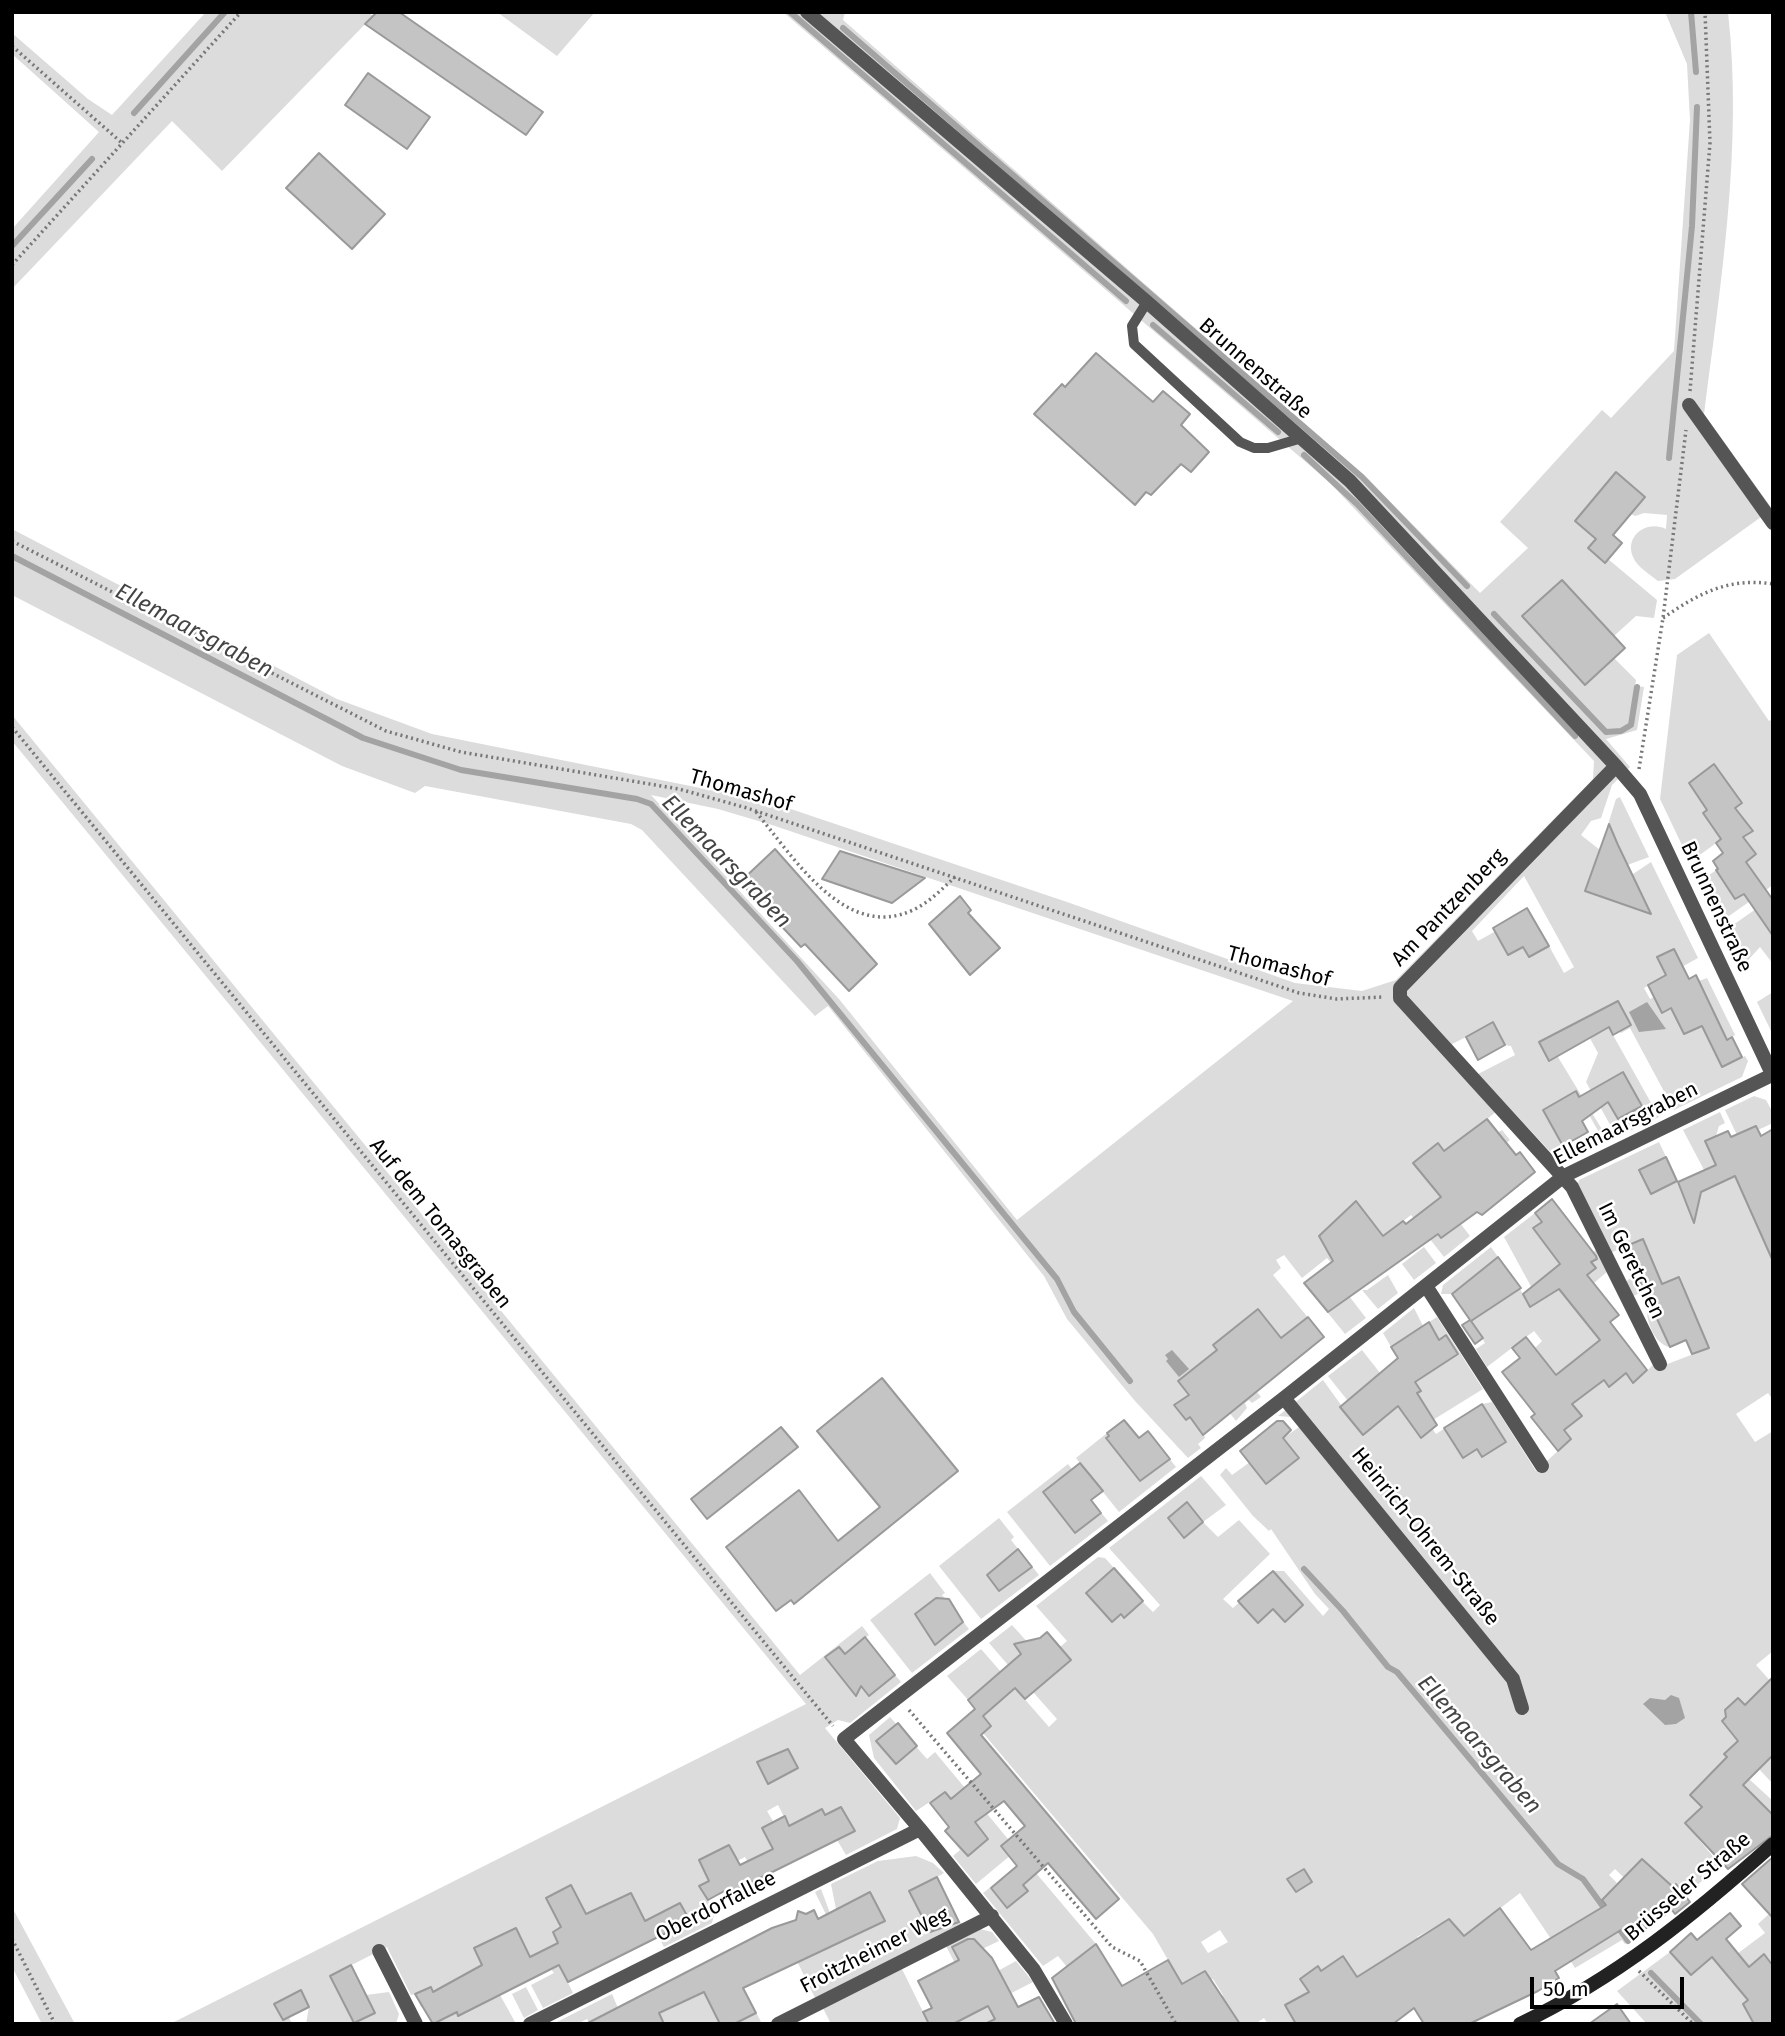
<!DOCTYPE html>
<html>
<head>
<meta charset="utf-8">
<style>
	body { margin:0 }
	#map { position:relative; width:1785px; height:2036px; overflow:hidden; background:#fff; font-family:"Fira Sans",sans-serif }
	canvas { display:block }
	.frame { position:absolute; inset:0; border:14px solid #000; pointer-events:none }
	.scale { position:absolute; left:1530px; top:1977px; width:154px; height:32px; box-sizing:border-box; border:4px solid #000; border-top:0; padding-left:9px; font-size:21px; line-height:24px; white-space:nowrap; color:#000; -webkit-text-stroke:5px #fff; paint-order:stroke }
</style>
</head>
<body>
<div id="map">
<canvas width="1785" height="2036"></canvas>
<div class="frame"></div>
<div class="scale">50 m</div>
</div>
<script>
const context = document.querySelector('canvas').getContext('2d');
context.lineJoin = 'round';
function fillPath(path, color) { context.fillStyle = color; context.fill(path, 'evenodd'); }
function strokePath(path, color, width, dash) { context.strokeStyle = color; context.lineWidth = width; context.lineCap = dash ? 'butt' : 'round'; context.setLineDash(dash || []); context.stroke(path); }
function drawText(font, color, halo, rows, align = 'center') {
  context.font = font + ' "Fira Sans",sans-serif'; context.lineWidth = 5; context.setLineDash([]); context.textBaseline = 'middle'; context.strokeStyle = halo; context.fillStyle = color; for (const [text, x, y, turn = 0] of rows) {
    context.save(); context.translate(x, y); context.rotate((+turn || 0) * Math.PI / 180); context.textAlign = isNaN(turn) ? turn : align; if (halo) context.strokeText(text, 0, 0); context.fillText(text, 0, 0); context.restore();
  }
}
fillPath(new Path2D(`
	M206 12H368L373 16 222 171 172 121 12 289V229L99 132 12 54V33L88 99 112 115Z
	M497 12H595L557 56Z
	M783 12H845L843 20 1370 481 1480 593 1528 548 1500 522 1602 410 1611 418 1674 351 1690 120 1687 64 1665 12H1728C1743 145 1721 281 1704 414L1773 510V533L1761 517 1675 579 1658 581C1651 575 1637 567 1633 557 1624 535 1648 520 1666 529L1667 515 1644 513 1635 516 1631 514 1612 536 1605 562 1608 559 1657 600 1654 618 1636 616 1614 636 1585 684 1614 658 1636 680 1635 686 1644 687 1637 730 1606 739 1630 767 1612 785 1601 818 1591 821 1581 835 1600 850 1616 799 1620 797 1649 857 1622 867 1627 878 1651 862 1698 958 1644 988 1650 999 1696 975 1699 981 1707 978 1735 1035 1713 1048 1722 1067 1745 1056 1748 1061 1742 1077 1674 1110 1630 1028 1621 1033 1604 1019 1659 1117 1617 1137 1586 1082 1598 1053 1581 1022 1547 1039 1609 1141 1605 1143 1576 1092 1568 1096 1588 1132 1563 1146 1570 1160 1559 1161 1478 1074 1515 1055 1511 1046 1504 1045 1478 1060 1466 1037 1452 1044 1497 1111 1481 1124 1491 1137 1502 1130 1510 1140 1490 1156 1421 1172 1470 1236 1444 1257 1411 1215 1384 1236 1362 1209 1354 1292 1327 1258 1302 1278 1284 1255 1276 1260 1281 1268 1273 1275 1324 1337 1242 1373 1261 1397 1252 1403 1249 1400 1245 1403 1247 1408 1236 1421 1195 1369 1198 1387 1223 1420 1204 1435 1205 1438 1198 1444 1201 1448 1188 1458 1135 1401 1067 1319 1044 1276 828 1006 815 1016 642 830 631 824 425 786 415 793 342 766 12 595V529L337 699 432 734 770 802 1067 902 1295 983 1362 991 1396 980 1593 779 1594 761 1329 482ZM651 795 718 809 772 825 1293 1001 1017 1220 839 999ZM1524 876 1574 967 1564 973 1530 912 1478 941 1472 931Z
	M1709 633 1769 721 1773 719V885L1719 923 1702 889 1710 884 1706 877 1718 869 1713 861 1745 839 1737 828 1690 862 1660 799 1677 655Z
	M12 715 800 1675 862 1626 869 1635 832 1664 848 1669 869 1695 895 1675 901 1682 850 1723 838 1720 825 1728 900 1818 897 1829 846 1855 837 1840 824 1847 814 1828 795 1838 778 1805 767 1811 796 1860 757 1880 745 1857 737 1861 749 1884 716 1896 709 1881 699 1886 715 1911 712 1923 664 1947 649 1919 636 1925 622 1897 611 1902 632 1950 600 1966 583 1932 561 1927 553 1931 567 1960 559 1964 573 1993 543 2008 531 1985 554 1973 539 1953 522 1961 486 1942 474 1948 515 2022 511 2024H433L424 2005 421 2007 415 1994 411 1995 387 1947 330 1976 356 1975 366 1995 389 1992 399 2014 396 2024H306L309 2007 301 1990 274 2004 281 2018 288 2015 292 2024H170L806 1704 12 741Z
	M1773 897V964L1760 947 1741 968 1723 932Z
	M1773 992V1035L1757 1002Z
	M1754 1096 1766 1100 1773 1113V1123L1758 1130 1755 1126 1737 1135 1725 1110Z
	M1720 1112 1725 1123 1719 1126 1716 1136 1705 1141 1713 1159 1773 1161V1181L1744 1194 1765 1240 1773 1237V1400L1768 1393 1736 1414 1755 1442 1773 1431V1651L1756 1665 1773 1684 1726 1727 1738 1741 1735 1744 1773 1747V1784L1759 1769 1749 1779 1773 1801V1828L1690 1795 1701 1806 1686 1824 1720 1865 1685 1896 1676 1884 1651 1904 1615 1869 1609 1875 1617 1883 1602 1900 1632 1938 1625 1944 1622 1940 1575 1968 1555 1936 1551 1939 1520 1893 1459 1940 1449 1919 1417 1937 1427 1955 1340 2000 1316 1968 1307 1974 1316 2024H1268L1264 2018 1255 2024H1228L1214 2001 1223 1995 1213 1979 1210 1980 1205 1971 1182 1984 1153 1934 983 1733 991 1726 947 1676 981 1649 1049 1727 1057 1719 1033 1692 1055 1674 1064 1652 1060 1647 1067 1641 1036 1606 1098 1557 1105 1558 1114 1568 1086 1593 1111 1621 1139 1598 1153 1612 1160 1605 1109 1548 1201 1476 1226 1505 1203 1522 1218 1537 1239 1520 1270 1554 1223 1599 1233 1608 1273 1571H1284L1323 1616 1329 1609 1315 1594 1271 1529 1269 1531 1253 1516 1220 1475 1226 1468 1232 1475 1299 1427 1291 1417 1278 1416 1323 1380 1362 1434 1398 1406 1409 1420 1432 1428 1436 1434 1482 1404 1492 1402 1536 1471 1571 1439 1564 1430 1582 1416 1542 1392 1535 1348 1542 1341 1534 1331 1487 1367 1476 1349 1485 1343 1471 1321 1520 1289 1530 1307 1539 1301 1504 1237 1535 1213 1542 1222 1533 1229 1548 1248 1568 1245 1554 1256 1559 1264 1580 1248 1588 1257 1597 1249 1608 1271 1594 1283 1619 1315 1596 1332 1601 1340 1591 1363 1609 1387 1626 1373 1634 1383 1654 1364 1665 1365 1709 1348 1680 1276 1631 1297 1624 1283 1636 1274 1639 1280 1657 1272 1643 1239 1610 1253 1577 1187 1579 1180 1659 1142 1678 1182 1697 1194 1713 1187 1683 1130ZM1220 1930 1228 1942 1208 1953 1201 1942Z
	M1424 1247 1436 1263 1414 1280 1402 1264Z
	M1491 1247 1498 1257 1452 1294H1441L1443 1285Z
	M1388 1275 1398 1293 1378 1309 1362 1290H1367Z
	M1349 1296 1366 1318 1345 1334 1328 1313Z
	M1652 1304 1670 1347C1656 1345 1647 1324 1647 1311Z
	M1414 1308 1423 1326 1391 1347 1383 1333Z
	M1437 1317 1483 1389 1428 1423 1411 1396 1420 1390 1407 1370 1429 1356 1437 1368 1451 1359 1429 1322Z
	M1362 1350 1384 1378 1348 1401 1328 1376Z
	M1148 1431 1176 1467 1119 1512 1076 1458 1107 1433 1122 1451Z
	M1068 1464 1083 1484 1080 1487 1108 1521 1050 1566 1007 1512Z
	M999 1518 1014 1537 1011 1540 1039 1575 981 1619 939 1566Z
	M930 1573 945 1593 942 1595 969 1629 912 1673 870 1620Z
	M1012 1625 1031 1646 1008 1665 989 1643Z
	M890 1717 927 1759 935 1752 965 1788 951 1799 945 1792 916 1811 874 1758 869 1735Z
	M979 1804 1017 1850 976 1884 953 1856 960 1850 945 1831Z
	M916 1856 933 1863 944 1873 937 1877 957 1916 954 1918 963 1924 815 1998 795 1957 838 1939 815 1892 821 1889 830 1913 836 1909 831 1884 878 1861Z
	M1025 1860 1096 1944 1067 1967 1058 1956 1043 1966 983 1893Z
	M12 1907 75 2024H42L12 1967Z
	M1769 1914 1773 1918V1966L1764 1955 1740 1974 1729 1960 1765 1933 1758 1924Z
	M980 1929 992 1932 999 1941 980 1950 985 1978 1016 1961 1033 1982 988 2005 1006 2024H940L979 2010 946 1946Z
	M1670 1952 1691 1975 1711 1956 1758 2012 1750 2016 1754 2024H1647L1617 1991Z
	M718 1958 736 1972 762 2024H643Z
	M902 1969 929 2024H831L823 2008Z
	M526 1987 538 2010 524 2018 512 1994Z
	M612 1994 618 2008 590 2024 587 2019 577 2024H553Z`), '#dcdcdc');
fillPath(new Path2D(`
	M1647 1002 1666 1029 1639 1032 1629 1012Z
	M1172 1350 1189 1369 1179 1377 1166 1361 1168 1359 1165 1355Z
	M1671 1695 1679 1698 1685 1718 1676 1724 1665 1725 1643 1704 1650 1698 1665 1700Z`), '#a3a3a3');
strokePath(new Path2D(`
	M790 12 1126 301
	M1691 12 1696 72
	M843 28 1362 477 1467 586
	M134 113 225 12
	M12 246 92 159
	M1153 325 1278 432
	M1304 455 1357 504 1575 736
	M1669 458 1692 226 1697 107
	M12 556 363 738 461 770 637 799 651 804 797 961 1057 1279 1074 1312 1130 1381
	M1494 614 1606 732 1621 731 1631 725 1637 687
	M1304 1569 1343 1611 1388 1667 1397 1672 1558 1864 1583 1879 1607 1912
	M1615 1923 1628 1941
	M1651 1973 1701 2024`), '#a3a3a3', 6);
const building = new Path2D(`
	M377 12H399L543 112 526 135 365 24Z
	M368 73 430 117 407 149 345 105Z
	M319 153 385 214 352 249 286 188Z
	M1096 353 1153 402 1163 391 1190 414 1181 425 1209 452 1191 472 1181 464 1151 495 1146 492 1135 505 1034 414 1062 384 1065 387Z
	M1616 472 1645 497 1613 535 1622 543 1605 563 1588 548 1596 539 1575 521Z
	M1562 580 1625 648 1585 685 1522 616Z
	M1714 764 1742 803 1735 808 1753 831 1743 837 1756 854 1746 862 1773 900V936L1744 894 1735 899 1716 870 1718 869 1713 861 1723 853 1716 843 1721 839 1703 813 1707 810 1689 783Z
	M1609 824 1618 845 1651 914 1585 891Z
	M775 849 877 964 849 991 805 944 801 947 740 882Z
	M840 851 925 878 892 903 822 879Z
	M960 896 971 910 968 913 1000 948 970 975 929 924Z
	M1527 908 1549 946 1529 957 1523 947 1508 955 1493 928Z
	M1674 949 1689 979 1696 975 1727 1040 1732 1037 1742 1057 1722 1067 1702 1026 1684 1034 1671 1008 1662 1013 1648 985 1666 975 1657 957Z
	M1618 1001 1631 1025 1613 1035 1609 1027 1549 1061 1539 1042Z
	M1493 1022 1505 1045 1478 1060 1466 1037Z
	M1623 1072 1642 1106 1618 1119 1608 1102 1582 1121 1588 1132 1563 1146 1543 1110 1576 1091 1579 1097Z
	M1487 1119 1516 1155 1520 1152 1535 1172 1482 1215 1477 1212 1441 1238 1438 1234 1328 1312 1304 1283 1333 1261 1319 1236 1356 1201 1383 1236 1403 1221 1406 1224 1441 1197 1413 1163 1438 1143 1444 1151Z
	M1756 1126 1761 1136 1773 1129 1772 1259 1735 1176 1701 1192 1694 1223 1678 1182 1716 1165 1705 1141 1728 1131 1731 1137Z
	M1666 1157 1677 1181 1651 1194 1639 1170Z
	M1552 1199 1596 1256 1597 1259 1591 1262 1596 1268 1587 1275 1619 1315 1610 1322 1647 1370 1633 1383 1626 1373 1609 1387 1604 1380 1572 1404 1582 1416 1564 1430 1571 1439 1558 1451 1531 1417 1535 1414 1502 1372 1520 1358 1512 1348 1526 1337 1556 1375 1600 1340 1559 1289 1530 1307 1523 1294 1560 1264 1533 1228 1542 1222 1535 1213Z
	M1643 1239 1662 1284 1679 1277 1709 1348 1692 1354 1686 1340 1670 1347 1624 1247Z
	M1498 1257 1521 1288 1471 1321 1483 1338 1475 1344 1462 1325 1470 1320 1452 1294Z
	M1258 1309 1281 1338 1308 1317 1324 1337 1203 1435 1190 1417 1186 1420 1174 1405 1189 1395 1178 1381 1217 1350 1213 1345Z
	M1429 1322 1439 1340 1446 1335 1458 1354 1415 1382 1421 1391 1417 1393 1437 1425 1421 1438 1398 1406 1363 1435 1340 1407 1398 1358 1391 1347Z
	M882 1378 958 1471 794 1604 791 1600 776 1611 726 1547 799 1490 838 1541 880 1507 817 1431Z
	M1482 1404 1506 1442 1482 1457 1477 1449 1463 1458 1444 1428Z
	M1124 1420 1139 1438 1148 1431 1170 1459 1140 1481 1106 1438 1109 1436 1107 1433Z
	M1277 1421H1283L1291 1430 1283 1438 1299 1458 1266 1484 1240 1451Z
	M781 1427 798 1447 707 1519 691 1499Z
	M1080 1463 1103 1491 1091 1500 1101 1513 1075 1533 1043 1492Z
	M1187 1502 1203 1522 1184 1538 1168 1518Z
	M1018 1549 1032 1567 999 1591 987 1575Z
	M1114 1568 1143 1601 1124 1618 1121 1614 1112 1622 1086 1593Z
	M1273 1571 1303 1605 1285 1622 1273 1609 1258 1623 1238 1601Z
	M936 1598 949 1599 963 1622 935 1645 915 1614Z
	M1047 1632 1071 1660 1025 1699 1015 1688 983 1716 991 1726 981 1735 1119 1899 1096 1919 1048 1863 1023 1885 1028 1891 1007 1908 991 1888 1017 1866 1001 1846 1025 1826 1004 1801 975 1822 988 1839 968 1856 945 1831 949 1827 930 1803 945 1792 951 1799 981 1774 947 1733 975 1709 968 1700 1021 1654 1014 1644 1040 1638Z
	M865 1637 895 1675 869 1696 861 1686 856 1696 825 1657 839 1647 845 1654Z
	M1773 1677V1755L1743 1785 1773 1815V1835L1728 1869 1685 1823 1702 1807 1690 1795 1727 1757 1724 1754 1738 1741 1722 1721 1726 1717 1725 1710 1738 1698 1745 1705Z
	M898 1723 917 1746 896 1764 876 1741Z
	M788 1749 798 1768 768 1784 757 1762Z
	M841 1807 855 1831 728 1894 726 1890 708 1900 699 1886 709 1881 699 1860 729 1845 740 1865 773 1849 762 1828 785 1816 789 1826 822 1809 825 1815Z
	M1773 1857V1918L1742 1884Z
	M1642 1859 1673 1887 1676 1884 1690 1902 1675 1914 1672 1910 1632 1938 1624 1928 1555 1971 1559 1978 1538 1991 1469 2024H1424L1414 2008 1393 2024H1296L1285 2005 1309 1992 1300 1979 1318 1966 1321 1971 1343 1956 1357 1977 1449 1919 1464 1936 1500 1908 1531 1950 1606 1905 1602 1900Z
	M1304 1869 1312 1882 1296 1892 1287 1879Z
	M937 1877 959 1922 930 1932 909 1891Z
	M571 1885 586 1914 631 1893 645 1921 680 1903 690 1921 568 1982 559 1965 458 2016 457 2012 433 2024 415 1994 431 1987 433 1992 482 1965 474 1948 516 1928 530 1957 558 1943 553 1932 561 1927 546 1898Z
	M870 1892 885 1921 743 1988 756 2013 734 2024H720L704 1992 659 2013 664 2024H586L772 1928 796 1920 798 1911 806 1914 814 1910 818 1919Z
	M1730 1913 1741 1926 1726 1939 1749 1967 1764 1954 1773 1966V2024H1754L1743 2004 1748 2000 1712 1957 1691 1975 1670 1952 1691 1933 1697 1940Z
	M968 1939H974L992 1958 1018 2007 1039 1997 1055 2024H985L995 2019 988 2006 953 2024H929L923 2012 932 2008 918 1981 959 1960 952 1947Z
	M1096 1944 1122 1986 1168 1960 1182 1984 1205 1971 1240 2024H1076L1052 1978Z
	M351 1965 375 2013 354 2023 330 1976Z
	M301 1990 309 2007 283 2020 274 2004Z
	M1617 2004 1631 2024H1589Z`);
fillPath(building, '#c4c4c4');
strokePath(building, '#999', 2);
strokePath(new Path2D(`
	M12 46 122 143
	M12 265 241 12
	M1690 391 1710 143 1705 12
	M12 541 386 731 461 752 679 789 747 808 1299 993 1337 999 1384 997
	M1663 618C1698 594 1728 577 1773 584
	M12 727 833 1726
	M1639 769 1663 618 1686 430
	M756 812C793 856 845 942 913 910 930 902 943 888 956 876
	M909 1710 1112 1947 1140 1961 1176 2024
	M12 1939 55 2024
	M1639 1971 1693 2024`), '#777', 3.5, [2, 3.5]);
strokePath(new Path2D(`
	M1147 302 1132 326 1134 344 1240 442 1254 448H1268L1302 438`), '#555', 10);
strokePath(new Path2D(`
	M807 12 1147 302 1350 481 1616 766 1640 794 1773 1076
	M1689 405 1773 523
	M1616 766 1400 988V998L1572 1187 1660 1364
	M1426 1286 1542 1466
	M1284 1398 1513 1679 1522 1708
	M920 1829 844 1739 1284 1398 1564 1176 1772 1075
	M379 1951 416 2024
	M530 2024 920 1829 1034 1970 1066 2024
	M778 2024 992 1916`), '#555', 14);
strokePath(new Path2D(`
	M1520 2024C1616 1978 1694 1915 1773 1844`), '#222', 14);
drawText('21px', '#000', '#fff', [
	["Brunnenstraße",1255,369,41],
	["Thomashof",741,791,16],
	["Brunnenstraße",1716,907,65],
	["Am Pantzenberg",1449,908,-46],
	["Thomashof",1279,967,15],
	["Ellemaarsgraben",1626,1124,-27],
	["Auf dem Tomasgraben",440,1224,51],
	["Im Geretchen",1631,1261,64],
	["Heinrich-Ohrem-Straße",1425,1537,51],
	["Brüsseler Straße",1688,1887,-40],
	["Oberdorfallee",716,1907,-27],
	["Froitzheimer Weg",875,1951,-27]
]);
drawText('italic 23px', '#444', '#fff', [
	["Ellemaarsgraben",194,631,28],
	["Ellemaarsgraben",726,862,46],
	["Ellemaarsgraben",1479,1745,49]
]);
</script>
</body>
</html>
